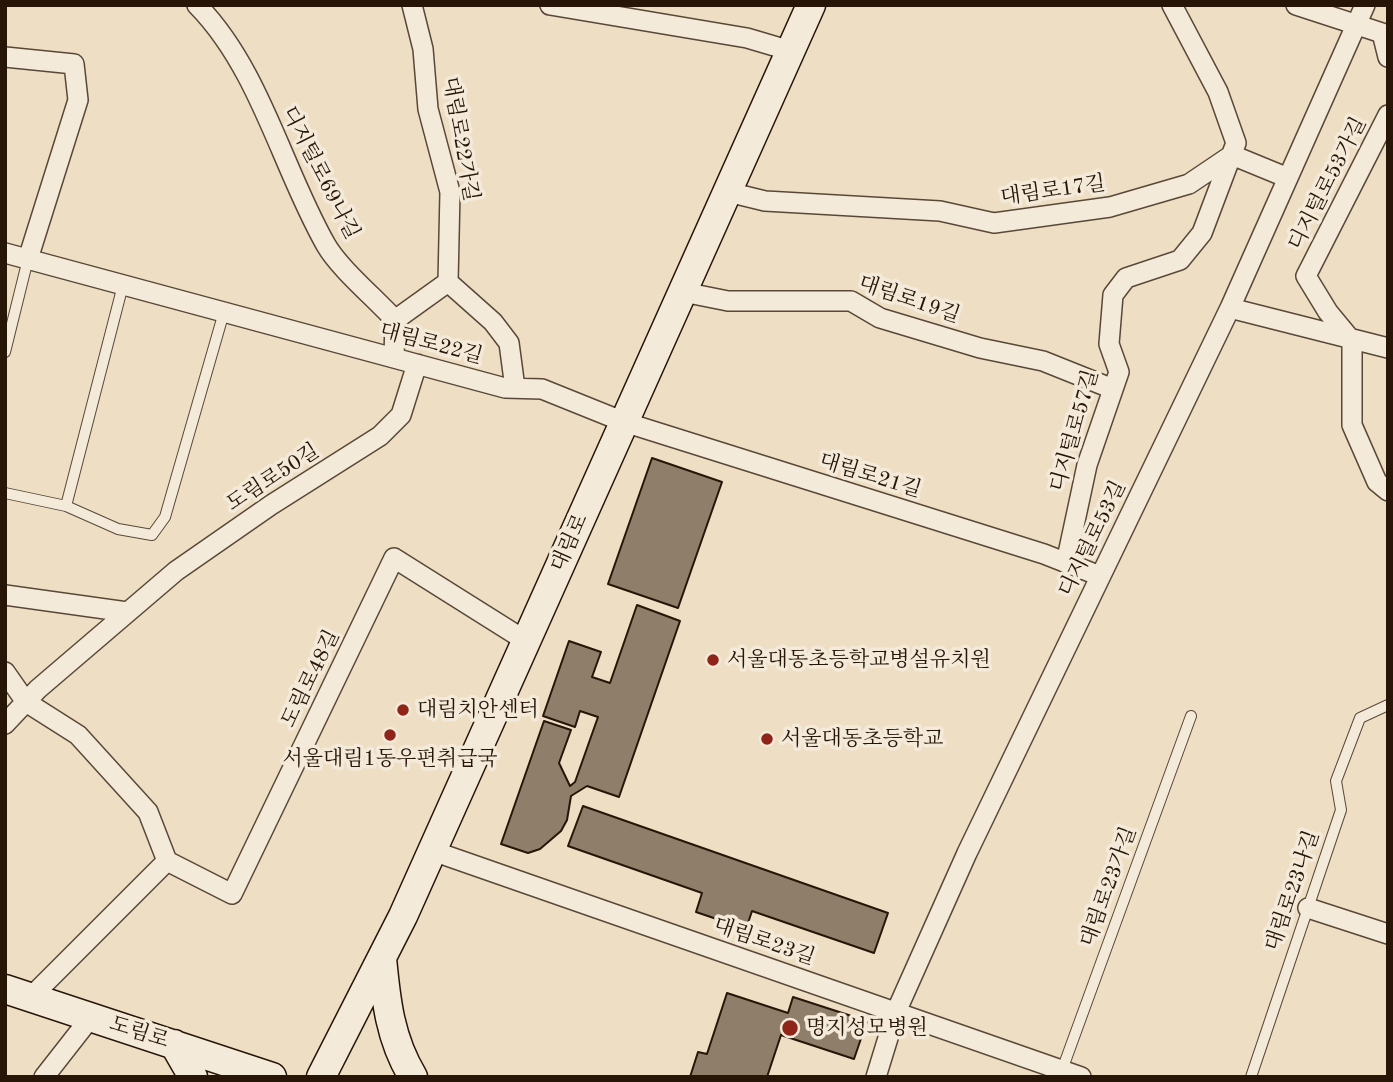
<!DOCTYPE html>
<html>
<head>
<meta charset="utf-8">
<style>
	body { margin:0 }
	#map { position:relative; width:1393px; height:1082px; overflow:hidden; background:#eedec4; font-family:"Old Standard TT",serif }
	canvas { display:block }
	.frame { position:absolute; inset:0; border:7px solid #271608; pointer-events:none }
</style>
</head>
<body>
<div id="map">
<canvas width="1393" height="1082"></canvas>
<div class="frame"></div>
</div>
<script>
const context = document.querySelector('canvas').getContext('2d');
context.lineJoin = 'round';
function fillPath(path, color) { context.fillStyle = color; context.fill(path, 'evenodd'); }
function strokePath(path, color, width, dash) { context.strokeStyle = color; context.lineWidth = width; context.lineCap = dash ? 'butt' : 'round'; context.setLineDash(dash || []); context.stroke(path); }
function drawText(font, color, halo, rows, align = 'center') {
  context.font = font + ' "Old Standard TT","Noto Serif KR",serif'; context.lineWidth = 7; context.setLineDash([]); context.textBaseline = 'middle'; context.strokeStyle = halo; context.fillStyle = color; for (const [text, x, y, turn = 0] of rows) {
    context.save(); context.translate(x, y); context.rotate((+turn || 0) * Math.PI / 180); context.textAlign = isNaN(turn) ? turn : align; if (halo) context.strokeText(text, 0, 0); context.fillText(text, 0, 0); context.restore();
  }
}
const building = new Path2D(`
	M652 458 722 482 678 608 608 584Z
	M637 605 680 621 619 797 587 786 571 796 567 820 561 831 540 849 528 853 501 844 544 721 571 730 559 763 570 786 575 782 598 717 580 711 575 727 543 716 569 641 601 652 592 677 610 683Z
	M583 806 888 913 874 953 752 911 746 929 696 912 702 893 568 846Z
	M727 993 788 1013 793 997 867 1021 854 1059 781 1035 767 1077H690L698 1052 707 1054Z`);
fillPath(building, '#8e7e6a');
strokePath(building, '#271608', 2);
const lane = new Path2D(`
	M5 352 28 259
	M5 493 66 506 118 529 152 535 165 517 224 312
	M66 506 123 285
	M1062 1070 1191 716
	M1251 1077 1341 810 1336 781 1360 718 1388 705`);
const street = new Path2D(`
	M197 5C260 69 282 168 326 245 339 268 376 299 395 320L394 358
	M412 5 423 49 428 109 450 192 448 282 493 322 509 343 515 388
	M550 5 747 38 791 51
	M1296 5 1382 33 1388 57
	M5 57 74 64 78 100 28 259
	M1388 115 1306 276 1328 312 1352 341V425L1377 482 1388 491
	M728 192 765 201 940 211 994 223 1110 207 1189 184 1232 155 1288 178
	M5 253 505 388 542 389 624 422 1044 554 1100 576
	M683 292 728 301H851L880 318 980 348 1043 361 1113 389
	M1230 308 1388 348
	M395 320 448 282
	M1066 563 1087 465 1119 372 1109 344 1113 295 1126 278 1180 260 1202 233 1236 143 1218 92 1172 5
	M5 595 127 612
	M5 672 26 702 78 735 148 812 167 861
	M5 724 38 689 176 571 271 505 380 436 401 415 417 364
	M433 851 1081 1077
	M1308 908 1388 934
	M30 998 167 861 232 894 394 558 526 641
	M44 1077 91 1017
	M876 1077 896 1012 967 853 1230 308 1365 5`);
const secondary = new Path2D(`
	M382 958C386 1001 390 1039 413 1077
	M5 989 272 1077
	M174 1044 193 1077
	M321 1077 403 916 811 5`);
strokePath(lane, '#594837', 12);
strokePath(street, '#594837', 22);
strokePath(secondary, '#271608', 31);
strokePath(lane, '#f4ead9', 10);
strokePath(street, '#f4ead9', 19);
strokePath(secondary, '#f4ead9', 28);
for (const [x, y, r, color] of [
	[713,660,7,"#8f2418"],
	[403,710,7,"#8f2418"],
	[390,735,7,"#8f2418"],
	[767,739,7,"#8f2418"],
	[790,1028,9,"#8f2418"]
]) { const dot = new Path2D(); dot.arc(x, y, r, 0, 2 * Math.PI); context.fillStyle = color; context.fill(dot); strokePath(dot, '#f4ead9', 2.5); }
drawText('21px', '#271608', '#f4ead9', [
	["대림로22가길",460,139,80],
	["디지털로69나길",320,173,63],
	["디지털로53가길",1328,184,-63],
	["대림로17길",1053,191,-8],
	["대림로19길",909,300,19],
	["대림로22길",431,344,15],
	["디지털로57길",1075,431,-74],
	["대림로21길",870,476,17],
	["도림로50길",273,478,-33],
	["디지털로53길",1093,539,-64],
	["대림로",570,543,-66],
	["도림로48길",311,679,-64],
	["대림로23가길",1109,887,-70],
	["대림로23나길",1293,891,-71],
	["대림로23길",764,942,19],
	["도림로",139,1033,18]
]);
drawText('21px', '#271608', '#f4ead9', [
	["서울대동초등학교병설유치원",727,660],
	["대림치안센터",417,710],
	["서울대동초등학교",781,739],
	["서울대림1동우편취급국",390,759,"center"],
	["명지성모병원",806,1028]
], 'left');
</script>
</body>
</html>
